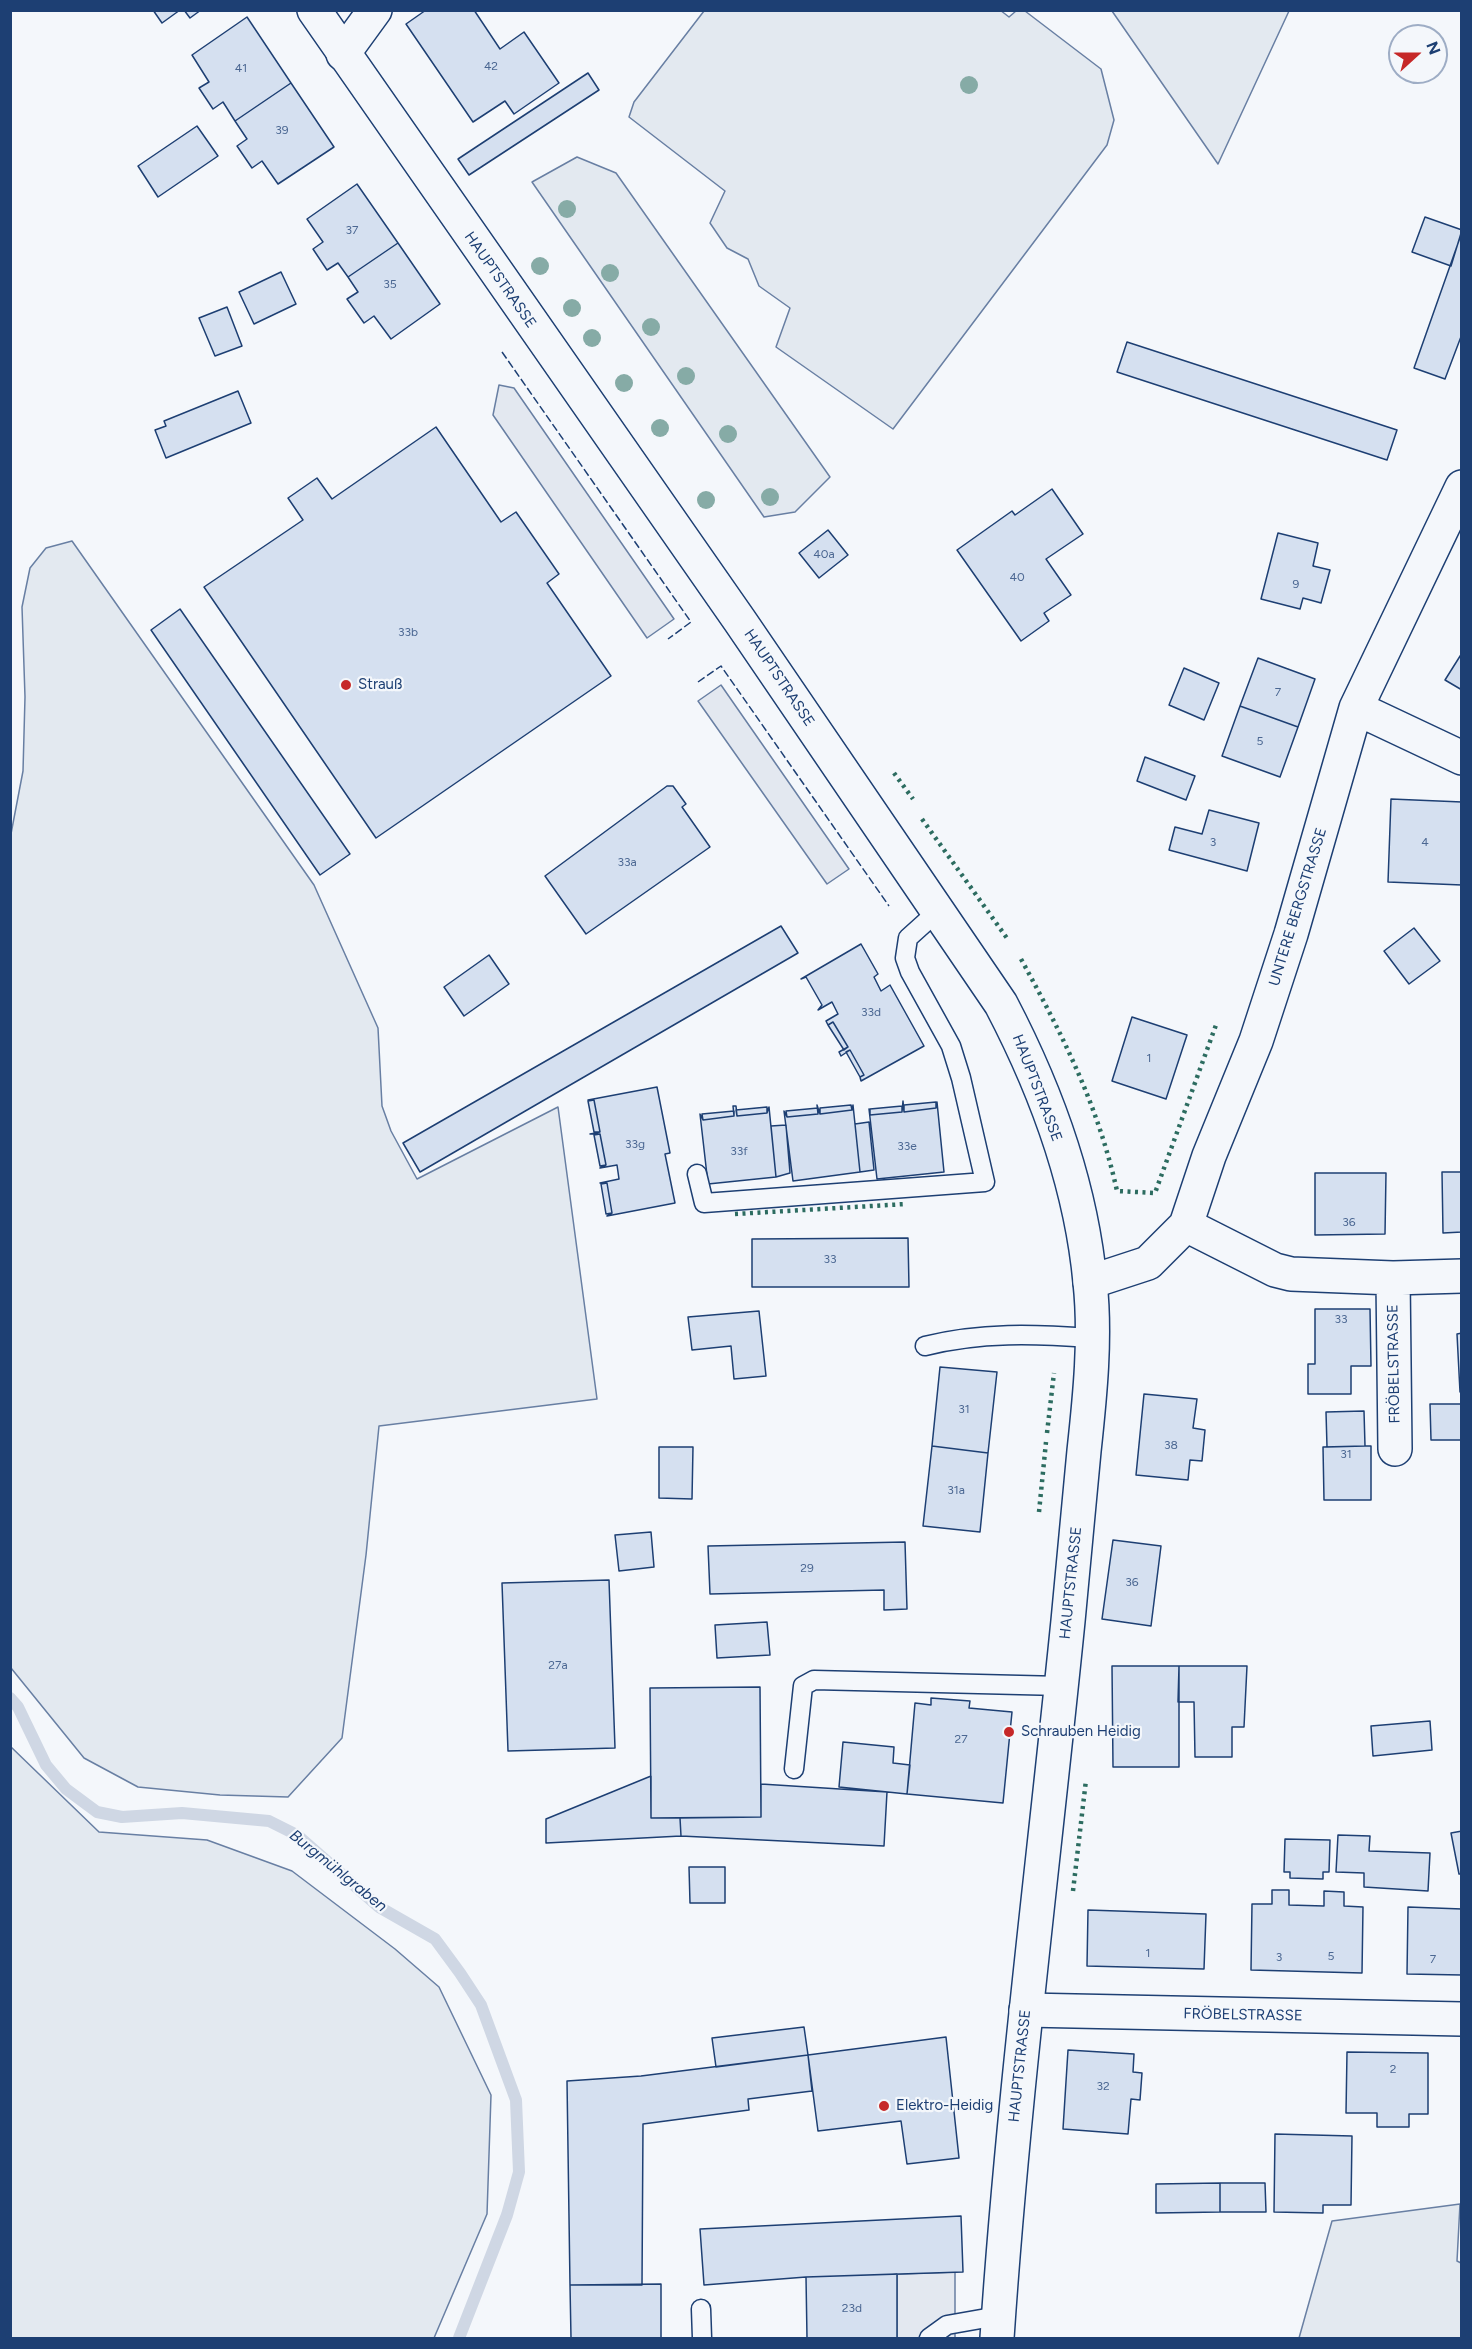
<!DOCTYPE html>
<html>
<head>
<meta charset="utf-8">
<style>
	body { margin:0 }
	#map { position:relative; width:1472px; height:2349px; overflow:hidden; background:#f4f7fb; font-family:Figtree,sans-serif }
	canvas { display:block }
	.frame { position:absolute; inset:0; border:12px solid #1d3f73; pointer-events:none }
	.north { position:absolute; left:1388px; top:24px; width:60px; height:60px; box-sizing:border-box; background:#f4f7fb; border:2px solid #9eadc5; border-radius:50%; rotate:69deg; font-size:16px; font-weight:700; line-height:24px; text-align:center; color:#1d3f73 }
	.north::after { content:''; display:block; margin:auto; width:21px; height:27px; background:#c62828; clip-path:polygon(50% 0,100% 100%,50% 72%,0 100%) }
</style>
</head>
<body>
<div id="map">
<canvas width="1472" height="2349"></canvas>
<div class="frame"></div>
<div class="north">N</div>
</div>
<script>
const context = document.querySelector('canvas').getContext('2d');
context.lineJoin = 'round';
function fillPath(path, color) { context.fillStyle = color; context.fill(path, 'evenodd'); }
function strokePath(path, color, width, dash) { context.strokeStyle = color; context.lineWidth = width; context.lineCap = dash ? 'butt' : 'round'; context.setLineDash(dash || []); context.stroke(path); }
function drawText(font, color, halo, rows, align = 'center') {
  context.font = font + ' Figtree,sans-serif'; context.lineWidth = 4.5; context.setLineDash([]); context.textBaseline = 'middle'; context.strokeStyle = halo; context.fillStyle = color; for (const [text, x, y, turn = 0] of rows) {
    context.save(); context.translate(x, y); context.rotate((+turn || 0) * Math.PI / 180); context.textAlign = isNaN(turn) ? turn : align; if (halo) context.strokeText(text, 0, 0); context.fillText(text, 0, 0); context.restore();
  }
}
const green = new Path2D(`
	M1000 10 1009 17 1016 11H1025L1101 69 1114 120 1107 145 893 429 776 347 790 308 759 286 748 259 727 248 710 223 725 191 629 117 634 102 704 11Z
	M1112 11H1289L1218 164Z
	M577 157 616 173 830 477 795 512 764 517 532 182Z
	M72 541 314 885 378 1028 382 1106 391 1131 417 1179 558 1107 597 1399 379 1426 366 1555 342 1738 288 1797 220 1795 138 1787 84 1758 11 1668 10 839 23 771 25 697 22 607 30 568 46 548Z
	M10 1746 99 1832 207 1840 292 1871 395 1949 439 1987 491 2095 487 2214 434 2338H11Z
	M1460 2204 1457 2261 1461 2263V2338H1299L1332 2221Z`);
fillPath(green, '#e3e9f0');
strokePath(green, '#687fa3', 1.5);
const parking = new Path2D(`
	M499 385 514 388 674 619 647 638 493 415Z
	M721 685 849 869 827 884 698 701Z
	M955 2272V2338H897V2274Z`);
fillPath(parking, '#e3e8f0');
strokePath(parking, '#687fa3', 1.5);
strokePath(new Path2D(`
	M10 1698 18 1707 46 1765 66 1789 97 1812 122 1817 182 1813 269 1821 297 1835 379 1907 435 1939 460 1973 481 2005 516 2100 519 2172 507 2215 459 2338`), '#cfd7e4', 12);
const building = new Path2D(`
	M153 10H180L162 23Z
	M184 10H201L190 18Z
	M426 10H474L500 49 524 32 559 83 514 114 505 101 473 122 406 24Z
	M247 17 291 83 235 121 223 102 213 109 199 88 209 82 192 55Z
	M588 73 599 90 469 175 458 159Z
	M291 83 334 147 278 184 262 161 252 168 237 146 247 139 235 121Z
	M197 126 218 156 158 197 138 166Z
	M357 184 398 243 348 277 338 263 327 270 313 249 323 242 307 219Z
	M1425 217 1462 230 1451 266 1412 252Z
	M1462 232V334L1445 379 1414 368Z
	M398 243 440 304 391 339 374 316 364 323 347 299 358 292 348 277Z
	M281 272 296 304 254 324 239 292Z
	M227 307 242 346 215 356 199 318Z
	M1127 342 1397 430 1387 460 1117 372Z
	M238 391 251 423 166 458 155 430 166 426 164 421Z
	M436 427 501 522 516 512 559 574 547 583 611 676 376 838 204 587 303 520 288 498 317 478 332 499Z
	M1052 489 1083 534 1046 559 1071 595 1044 613 1049 621 1021 641 957 550 1012 511 1015 515Z
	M828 530 848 555 819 578 799 553Z
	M1278 533 1318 543 1313 566 1330 570 1321 603 1303 598 1300 609 1261 599Z
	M180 609 350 854 320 875 151 630Z
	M1462 653V690L1445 680Z
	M1258 658 1315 679 1298 727 1240 706Z
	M1184 668 1219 683 1204 720 1169 705Z
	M1240 706 1298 727 1280 777 1222 756Z
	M1145 757 1195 776 1186 800 1137 781Z
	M667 786H673L686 804 682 807 710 847 586 934 545 876Z
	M1391 799 1462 802V885L1388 882Z
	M1209 810 1259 823 1247 871 1169 850 1175 827 1202 834Z
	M781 926 798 953 420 1172 403 1143Z
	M1414 928 1440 961 1409 984 1384 951Z
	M861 944 878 974 874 977 881 991 890 985 924 1046 861 1081 860 1077 864 1075 850 1050 841 1056 839 1052 848 1047 833 1022 828 1025 826 1021 838 1014 832 1002 818 1010 822 1005 806 977 801 979Z
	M489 955 509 984 464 1016 444 987Z
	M1132 1017 1187 1035 1166 1099 1112 1081Z
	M833 1022 848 1047 844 1050 828 1025Z
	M850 1050 864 1075 860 1077 846 1052Z
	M657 1087 670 1153 665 1154 675 1203 607 1216 612 1213 607 1183H600L619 1179 617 1165 600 1168 606 1165 600 1134H590L600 1132 594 1100H588Z
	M594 1100 600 1132H594L588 1101Z
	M903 1101 904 1112 936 1108 937 1102 944 1172 877 1179 869 1109 870 1115 902 1112Z
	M936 1102V1108L904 1112V1105Z
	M817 1105 820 1114 852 1110 853 1105 860 1172 793 1181 784 1111 787 1117 818 1114Z
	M851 1105 852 1110 820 1114V1108Z
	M733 1106H736L737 1116 767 1113 769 1107 776 1177 708 1184 700 1114 703 1120 734 1116Z
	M902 1106V1112L870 1115V1109Z
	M767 1107V1113L737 1116 736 1110Z
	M818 1108V1114L787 1117 786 1111Z
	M734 1111V1116L703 1120 702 1114Z
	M869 1122 874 1170 860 1172 855 1124Z
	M786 1125 790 1173 776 1177 771 1126Z
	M600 1134 606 1165 600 1166 594 1135Z
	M1442 1172H1462V1232L1443 1233Z
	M1315 1173H1386L1385 1234 1315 1235Z
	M607 1183 612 1213 606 1214 601 1184Z
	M908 1238 909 1287H752V1239Z
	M1315 1309H1370L1371 1366H1351V1394H1308V1364H1315Z
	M759 1311 766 1376 734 1379 731 1346 692 1350 688 1317Z
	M1462 1333V1392H1460L1457 1334Z
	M940 1367 997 1372 988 1453 932 1446Z
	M1144 1394 1197 1399 1193 1428 1205 1430 1202 1461 1190 1460 1188 1480 1136 1475Z
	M1430 1404H1462V1440H1431Z
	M1364 1411 1365 1446 1327 1447 1326 1412Z
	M932 1446 988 1453 980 1532 923 1526Z
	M1365 1446H1371V1500H1324L1323 1447Z
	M659 1447H693L692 1499 659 1498Z
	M651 1532 654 1567 619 1571 615 1535Z
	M1113 1540 1161 1546 1151 1626 1102 1619Z
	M905 1542 907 1609 884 1610V1590L710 1594 708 1546Z
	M609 1580 615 1748 508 1751 502 1583Z
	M767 1622 770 1655 717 1658 715 1625Z
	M1112 1666H1179V1767H1113Z
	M1179 1666H1247L1244 1727H1232V1757H1195L1194 1702H1178Z
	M760 1687 761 1817 651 1818 650 1688Z
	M931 1698 970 1701 969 1708 1012 1712 1003 1803 907 1794 915 1703 931 1705Z
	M1430 1721 1432 1750 1373 1756 1371 1726Z
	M843 1742 894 1747 893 1763 910 1765 907 1794 839 1787Z
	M651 1776V1818H680L681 1836 546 1843V1819Z
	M761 1784 887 1792 884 1846 681 1836 680 1818 761 1817Z
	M1462 1831V1874H1459L1451 1833Z
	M1338 1835 1370 1836 1369 1851 1430 1853 1428 1891 1364 1887V1873L1336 1872Z
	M1285 1839 1330 1840 1329 1872H1323V1879L1290 1878V1872H1284Z
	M689 1867H725V1903H690Z
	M1272 1890H1289V1905L1324 1906V1891L1344 1892V1906L1363 1907 1362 1973 1251 1970 1252 1904H1272Z
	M1408 1907 1462 1909V1975L1407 1974Z
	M1088 1910 1206 1914 1204 1969 1087 1966Z
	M804 2027 808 2055 716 2067 712 2038Z
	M946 2037 959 2158 907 2164 901 2121 818 2131 808 2055Z
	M1068 2050 1134 2054 1133 2072 1142 2073 1140 2100 1131 2099 1128 2134 1063 2129Z
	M1347 2052 1428 2053V2114H1409V2127H1377V2113H1346Z
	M808 2055 812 2091 748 2099 749 2110 643 2124 642 2285H570L567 2081 641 2076Z
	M1275 2134 1352 2136 1351 2205H1323V2213L1274 2212Z
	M1220 2183H1265L1266 2212H1220Z
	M1220 2183V2212L1156 2213V2184Z
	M961 2216 963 2272 806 2277 704 2285 700 2229Z
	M897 2274V2338H807L806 2277Z
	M661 2284V2338H571L570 2285Z`);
fillPath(building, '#d5e0f0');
strokePath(building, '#1d3f73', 1.5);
const lane = new Path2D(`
	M697 1174 704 1203 985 1182 961 1078 951 1046 910 972 905 958 908 938 938 911
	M925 1346C981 1332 1035 1334 1091 1338
	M794 1769 803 1686 814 1680 1061 1686
	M701 2309 702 2338
	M929 2338 947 2325 998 2316`);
const street = new Path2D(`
	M343 54 375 10
	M1356 708 1462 758
	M1186 1225 1275 1270 1291 1274 1393 1278 1462 1276
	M1393 1278 1395 1449
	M1090 1282 1148 1263 1186 1225 1209 1156 1256 1041 1291 934 1356 708 1462 487
	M1026 2010 1462 2019`);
const secondary = new Path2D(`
	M314 10 740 621 1001 1004C1046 1090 1081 1185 1090 1282 1096 1337 1090 1396 1084 1451 1079 1508 1073 1564 1068 1621 1044 1860 1013 2099 997 2338`);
strokePath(lane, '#1d3f73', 21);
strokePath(street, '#1d3f73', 36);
strokePath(secondary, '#1d3f73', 36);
strokePath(lane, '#f4f7fb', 18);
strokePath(street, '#f4f7fb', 33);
strokePath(secondary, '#f4f7fb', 33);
strokePath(new Path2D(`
	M894 773 913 799
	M922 819 1009 941
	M1021 959C1063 1036 1098 1105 1117 1191L1155 1193 1216 1025
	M735 1214 906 1204
	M1047 1433 1054 1373
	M1039 1512 1046 1442
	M1073 1891 1086 1780`), '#2c6c60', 4.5, [3, 4.5]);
strokePath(new Path2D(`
	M502 352 691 622 668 639
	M698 682 721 666 889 906`), '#1d3f73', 1.5, [8, 3]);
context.fillStyle = '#86aba6';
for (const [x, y] of [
	[969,85],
	[567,209],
	[540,266],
	[610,273],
	[572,308],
	[651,327],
	[592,338],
	[686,376],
	[624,383],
	[660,428],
	[728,434],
	[770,497],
	[706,500]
]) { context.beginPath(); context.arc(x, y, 9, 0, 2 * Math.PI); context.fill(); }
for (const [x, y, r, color] of [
	[346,685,6,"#c62828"],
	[1009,1732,6,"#c62828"],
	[884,2106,6,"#c62828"]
]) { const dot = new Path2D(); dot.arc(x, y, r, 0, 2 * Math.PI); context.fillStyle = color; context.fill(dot); strokePath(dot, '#f4f7fb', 2); }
drawText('12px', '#4b6792', null, [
	["42",491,66],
	["41",241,68],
	["39",282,130],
	["37",352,230],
	["35",390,284],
	["40a",824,554],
	["40",1017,577],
	["9",1296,584],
	["33b",408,632],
	["7",1278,692],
	["5",1260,741],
	["3",1213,842],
	["4",1425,842],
	["33a",627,862],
	["33d",871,1012],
	["1",1149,1058],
	["33g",635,1144],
	["33e",907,1146],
	["33f",739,1151],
	["36",1349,1222],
	["33",830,1259],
	["33",1341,1319],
	["31",964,1409],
	["38",1171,1445],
	["31",1346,1454],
	["31a",956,1490],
	["29",807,1568],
	["36",1132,1582],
	["27a",558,1665],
	["27",961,1739],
	["1",1148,1953],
	["5",1331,1956],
	["3",1279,1957],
	["7",1433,1959],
	["2",1393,2069],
	["32",1103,2086],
	["23d",852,2308]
]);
drawText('15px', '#1d3f73', '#f4f7fb', [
	["HAUPTSTRASSE",500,280,55],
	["HAUPTSTRASSE",779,678,56],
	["UNTERE BERGSTRASSE",1298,907,-73],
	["HAUPTSTRASSE",1037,1088,69],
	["FRÖBELSTRASSE",1394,1364,-91],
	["HAUPTSTRASSE",1071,1583,-84],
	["FRÖBELSTRASSE",1243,2015,1],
	["HAUPTSTRASSE",1020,2066,-84]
]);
drawText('15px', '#1d3f73', '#f4f7fb', [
	["Strauß",358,685],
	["Schrauben Heidig",1021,1732],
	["Elektro-Heidig",896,2106]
], 'left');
drawText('italic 16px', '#1d3f73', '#f4f7fb', [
	["Burgmühlgraben",338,1871,39]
]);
</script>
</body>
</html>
